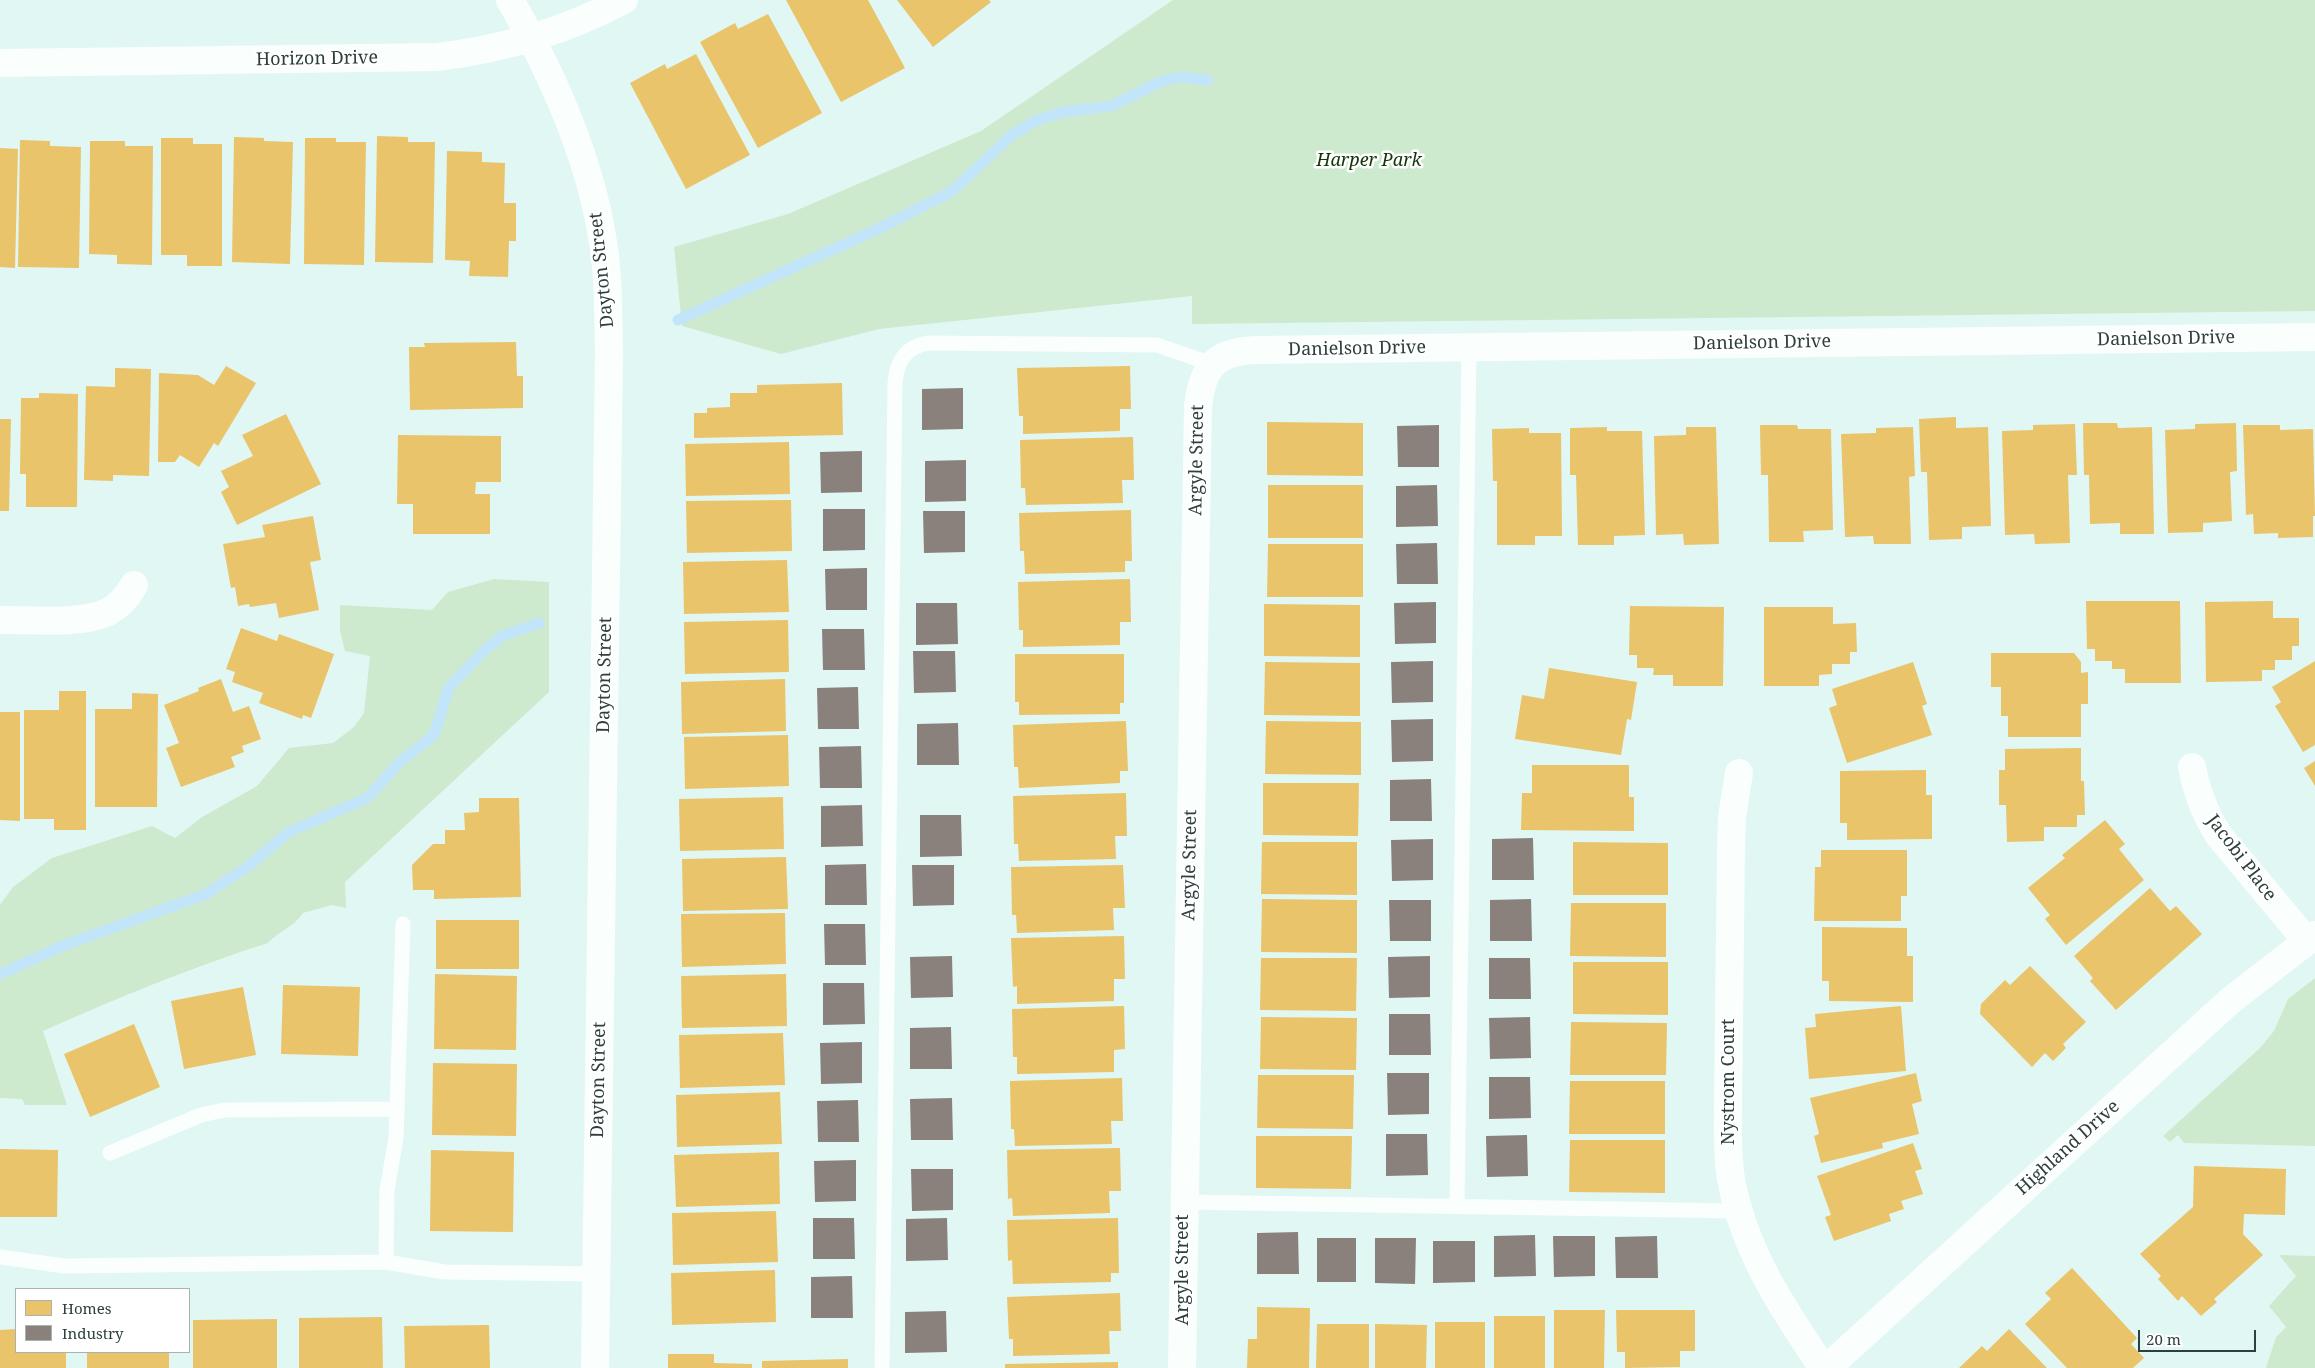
<!DOCTYPE html>
<html>
<head>
<meta charset="utf-8">
<style>
	body { margin:0 }
	#map { position:relative; width:2315px; height:1368px; overflow:hidden; background:#e1f7f4; font-family:"Noto Serif",serif }
	canvas { display:block }
	.legend { position:absolute; left:15px; top:1288px; width:175px; height:65px; box-sizing:border-box; background:#fff; border:1px solid #abb3b2; margin:0; padding:6px 9px; list-style:none; font-size:15px; color:#2d403e }
	.legend li { display:flex; align-items:center; gap:10px; height:25px }
	.legend b { width:25px; border:1px solid #abb3b2 }
	.scale { position:absolute; left:2138px; top:1330px; width:118px; height:22px; box-sizing:border-box; border:2px solid #2d403e; border-top:0; padding-left:6px; font-size:15px; line-height:18px; white-space:nowrap; color:#2d403e; -webkit-text-stroke:4px #fff; paint-order:stroke }
</style>
</head>
<body>
<div id="map">
<canvas width="2315" height="1368"></canvas>
<ul class="legend">
<li><b style="height:14px;background:#e9c46a"></b>Homes</li>
<li><b style="height:14px;background:#8a817c"></b>Industry</li>
</ul>
<div class="scale">20 m</div>
</div>
<script>
const context = document.querySelector('canvas').getContext('2d');
context.lineJoin = 'round';
function fillPath(path, color) { context.fillStyle = color; context.fill(path, 'evenodd'); }
function strokePath(path, color, width, dash) { context.strokeStyle = color; context.lineWidth = width; context.lineCap = dash ? 'butt' : 'round'; context.setLineDash(dash || []); context.stroke(path); }
function drawText(font, color, halo, rows, align = 'center') {
  context.font = font + ' "Noto Serif",serif'; context.lineWidth = 5; context.setLineDash([]); context.textBaseline = 'middle'; context.strokeStyle = halo; context.fillStyle = color; for (const [text, x, y, turn = 0] of rows) {
    context.save(); context.translate(x, y); context.rotate((+turn || 0) * Math.PI / 180); context.textAlign = isNaN(turn) ? turn : align; if (halo) context.strokeText(text, 0, 0); context.fillText(text, 0, 0); context.restore();
  }
}
fillPath(new Path2D(`
	M1173 0H2315V311L1192 324V296L879 329 781 354 682 326 674 247 788 214 981 131Z
	M494 579 549 582V692L345 882 346 908 332 905 303 913C293 928 280 930 268 943 189 968 118 998 43 1031L67 1105H25L22 1099 0 1098V905L13 887 52 858 152 826 175 838 202 817 257 786 289 748 333 743 354 727 364 713 370 656 345 651 340 630V605L432 610 448 592Z
	M2315 978V1146L2184 1143 2178 1135 2170 1142 2163 1136 2260 1048 2274 1031 2288 999Z
	M2279 1255 2315 1256V1368H2266L2276 1337 2286 1327 2269 1306 2296 1276Z`), '#cdeacf');
fillPath(new Path2D(`
	M786 0H868L905 68 841 102Z
	M897 0H989L991 2 933 47Z
	M768 14 822 113 758 148 700 42 735 23 738 29Z
	M696 54 750 155 686 189 630 83 665 64 667 69Z
	M377 136 408 137V142H435L433 263 375 262Z
	M234 137 264 138V141L293 142 290 264 232 262Z
	M161 138H193V144H222V266H187V255H161Z
	M305 138H336V142H366L364 265 304 264Z
	M20 140 50 141V146L81 147 79 268 18 267Z
	M90 141H125V146H153L152 265 117 264V255L89 254Z
	M0 148 18 149 15 268 0 267Z
	M447 151 482 152V162L505 163 504 203H516V241H509L508 277 469 276 470 261 445 260Z
	M516 342 517 376H523V408L410 410 409 347H425L424 343Z
	M226 366 256 383 218 446 214 443 199 467 180 455 175 462H158L159 373 198 375 214 385Z
	M1130 366 1131 409H1120V431L1023 434V416H1019L1017 368Z
	M115 368 151 369 149 476 113 475V481L84 480 86 386 115 387Z
	M842 383 843 435 694 438V413H707V408L730 407V393H757V385Z
	M39 393 78 394 77 507H26V474H20L21 398H39Z
	M286 414 321 484 237 525 221 492 229 487 221 471 253 456 242 435Z
	M1956 417V428L1988 427 1991 526 1962 527V539L1929 540 1927 472H1921L1919 419Z
	M0 419H11L9 511H0Z
	M1267 422 1363 423V476L1267 475Z
	M2083 423H2117L2118 428 2152 427 2154 534H2120V523L2090 524 2089 475H2084Z
	M2236 423 2237 471 2230 472 2232 521 2203 523V532L2168 533 2165 430 2195 429V424Z
	M2075 424 2077 475H2068L2070 543 2035 544 2034 534 2005 535 2002 431 2033 430V425Z
	M1760 425H1797L1798 429H1831L1833 530 1803 531 1804 542H1769L1768 475H1761Z
	M2243 425H2280V430L2313 429 2315 516H2313V537L2278 538V533L2254 534 2253 514 2246 515Z
	M1607 427V431H1642L1645 535 1614 536V545H1578L1576 475H1570V428Z
	M1686 427H1716L1719 544 1684 545 1683 534 1656 535 1654 436 1686 435Z
	M1913 427 1915 476 1909 477 1911 544H1874L1873 536 1845 537 1841 434 1876 433V428Z
	M1529 428V433H1561L1562 536H1535V545H1497V481H1493L1492 429Z
	M398 435 501 436V482H476L475 494H490V534H413V504H397Z
	M1133 437 1134 480H1122L1123 503 1026 505 1025 488H1021L1020 440Z
	M789 442 790 494 686 496 685 444Z
	M1268 485H1363V538H1268Z
	M791 500 792 551 687 553 686 501Z
	M1131 510 1132 561H1125V572L1025 574 1024 551H1020L1019 513Z
	M313 516 321 560 310 562 319 610 279 618 276 603 250 607 249 604 238 606 235 587 231 588 223 544 265 537 262 525Z
	M1268 544H1363V597H1267Z
	M787 560 789 612 684 614 683 562Z
	M1130 579 1131 622H1120V645L1023 647V630H1019L1018 582Z
	M2086 601H2180L2181 683H2125V669H2112V661H2095V649H2087Z
	M2273 601V618H2299V646H2292V660H2275V670H2262V681L2206 682 2205 602Z
	M1264 604 1360 605V657L1264 656Z
	M1630 606 1724 607 1723 686H1673V675H1653L1654 668H1637V655H1629Z
	M1764 607H1833V624L1856 623 1857 652H1850V664H1832V674L1819 675V686H1764Z
	M788 620 789 672 685 674 684 622Z
	M241 628 277 641 279 634 334 654 311 718 303 715 302 719 259 703 263 693 232 682 235 672 226 669Z
	M1991 653H2074L2081 662V673L2088 672V704H2081V737H2008V716H2001V687H1991Z
	M1015 654H1124V703H1120V714L1019 715V702H1015Z
	M2315 661V745L2303 752 2275 706 2281 702 2272 687Z
	M1265 662 1360 663V716L1264 715Z
	M1913 662 1927 704 1922 706 1932 735 1847 763 1829 708 1837 705 1832 689Z
	M1549 668 1637 682 1631 720 1627 719 1621 755 1515 739 1522 695 1544 699Z
	M221 679 233 712 249 706 261 739 242 746 244 752 231 757 235 767 181 787 166 748 179 743 164 705 199 691 198 688Z
	M785 679 786 731 682 734 681 682Z
	M59 691H86V830H54V819H24V710H59Z
	M132 693 158 694 157 807H95V709H132Z
	M0 712H20V821L0 820Z
	M1126 721 1128 771H1120V783L1019 788 1018 767H1014L1013 725Z
	M1266 721 1361 722V775L1265 774Z
	M788 735 789 786 685 789 684 737Z
	M2081 748V781H2084L2085 815H2077V827H2044V841L2007 842 2006 805H1999V770H2005V749Z
	M2315 761V786L2304 768Z
	M1532 765H1629V797H1634V831L1521 830 1522 793H1532Z
	M1926 770V795H1932V839L1847 840V823H1840V771Z
	M1263 783H1359L1358 836 1263 835Z
	M1126 793 1127 836H1115L1116 859 1019 861 1018 844H1014L1013 796Z
	M783 797 784 849 680 851 679 799Z
	M479 798H519L521 897 434 899V890H413L412 865 433 844H445V830H465L464 813 479 812Z
	M2105 820 2125 844 2119 849 2144 880 2066 945 2045 919 2050 915 2028 888 2065 858 2062 855Z
	M1262 842H1357V895L1261 894Z
	M1573 842 1668 843V895H1573Z
	M1821 850H1907V896H1901V921H1814L1815 867H1821Z
	M786 857 788 909 683 911 682 859Z
	M1123 865 1125 908H1113L1114 930 1017 933 1016 915H1012L1011 867Z
	M2150 888 2170 911 2176 906 2202 934 2116 1010 2090 981 2093 978 2074 956Z
	M1262 899 1357 900V953L1261 952Z
	M1571 903H1666V957L1570 956Z
	M785 913 786 964 682 967 681 914Z
	M436 920H519V969H436Z
	M1822 927 1907 928V956H1913V1002L1829 1001V981H1822Z
	M1124 936 1125 979H1114V1001L1017 1004V986L1013 987 1011 938Z
	M1261 958H1357L1356 1011 1260 1010Z
	M1573 962H1668V1015L1573 1014Z
	M2030 966 2086 1022 2063 1044 2066 1048 2053 1061 2045 1053 2032 1067 1980 1014 1981 1004 2005 980 2010 985Z
	M435 974 517 976 516 1050 434 1049Z
	M786 974 787 1026 682 1028 681 976Z
	M283 985 360 987 358 1056 281 1054Z
	M243 987 256 1055 184 1069 171 1001Z
	M1124 1006 1125 1049 1114 1050V1072L1017 1074V1057H1013L1012 1009Z
	M1901 1006 1906 1071 1809 1079 1805 1028 1816 1027 1815 1014Z
	M1261 1017 1357 1018 1356 1070 1260 1069Z
	M1571 1022 1667 1023 1666 1075H1570Z
	M134 1024 160 1087 90 1117 64 1054Z
	M783 1033 785 1085 680 1088 679 1035Z
	M433 1063 517 1064 516 1136 432 1135Z
	M1916 1073 1922 1101 1912 1104 1919 1134 1882 1143 1883 1148 1821 1163 1814 1136 1819 1134 1810 1098Z
	M1258 1075H1354L1353 1129 1257 1128Z
	M1122 1078 1123 1121H1111L1112 1144 1015 1146 1014 1129H1011L1010 1081Z
	M1570 1081H1665V1134H1569Z
	M780 1092 782 1144 677 1147 676 1095Z
	M1256 1136H1352L1351 1189 1256 1188Z
	M1570 1140H1665V1193L1569 1192Z
	M1913 1143 1922 1169 1915 1171 1923 1194 1901 1201 1904 1209 1889 1214 1891 1221 1834 1241 1825 1217 1831 1215 1817 1176Z
	M1120 1148 1121 1191H1109L1110 1213 1013 1216 1012 1198 1008 1199 1007 1150Z
	M0 1149 58 1150 57 1217H0Z
	M431 1150 514 1152 513 1232 430 1231Z
	M779 1152 780 1204 676 1207 674 1155Z
	M2194 1166 2286 1169 2285 1215 2244 1214 2243 1234 2263 1255 2214 1299 2217 1302 2201 1316 2182 1296 2178 1301 2158 1279 2161 1276 2140 1254 2193 1207Z
	M776 1211 778 1262 673 1265 672 1213Z
	M1118 1218 1119 1273H1111V1282L1013 1284 1012 1260 1008 1261 1007 1220Z
	M2072 1268 2137 1338 2131 1344 2144 1358 2133 1368H2067L2025 1324 2051 1299 2045 1293Z
	M775 1270 776 1322 672 1325 671 1273Z
	M1120 1293 1121 1331H1109L1110 1354 1013 1356V1339H1009L1007 1297Z
	M1257 1307 1310 1308 1309 1368H1247L1248 1339H1257Z
	M1554 1310H1605L1604 1368H1554Z
	M1616 1310H1695V1351H1680V1367L1625 1368V1352H1617Z
	M1494 1316H1545V1368H1494Z
	M382 1317 383 1368H299V1318Z
	M277 1319V1368H193V1320Z
	M1435 1322H1485V1368H1435Z
	M1317 1324H1369V1368H1316Z
	M1375 1324 1427 1325 1426 1368H1375Z
	M489 1325 490 1368H405L404 1326Z
	M16 1329V1352H66V1368H0V1330Z
	M2009 1329 2047 1368H1959L1982 1346 1987 1351Z
	M87 1352H169V1368H87Z
	M668 1354H714V1363L752 1364V1368H668Z
	M848 1359V1368H762V1361Z
	M1118 1362V1368H1005V1364Z`), '#e9c46a');
fillPath(new Path2D(`
	M963 388V429L922 430V389Z
	M1439 425V467H1398L1397 426Z
	M862 451V492L821 493 820 452Z
	M966 460V501L925 502V461Z
	M1437 485 1438 526 1396 527V486Z
	M823 509H865V550L823 551Z
	M923 511H965V552L924 553Z
	M1437 543 1438 584H1397L1396 544Z
	M867 568V610H826L825 569Z
	M1436 602V643L1395 644 1394 603Z
	M916 603H957L958 644 916 645Z
	M822 629H864L865 670H823Z
	M913 651H955L956 692 914 693Z
	M1433 661V702L1392 703 1391 662Z
	M858 687 859 729H818L817 688Z
	M1433 719V761L1392 762 1391 720Z
	M958 723 959 765H917V724Z
	M861 746 862 788H820L819 747Z
	M1431 779 1432 821H1390V780Z
	M862 805 863 846 821 847V806Z
	M920 815H961L962 856 920 857Z
	M1533 838 1534 880H1492V839Z
	M1433 839V880L1392 881 1391 840Z
	M866 864 867 905H825V865Z
	M912 865H954V905L913 906Z
	M1531 899 1532 941H1490V900Z
	M1389 900H1431V941H1390Z
	M824 924H865L866 965H825Z
	M952 956 953 997 911 998 910 957Z
	M1430 956V997L1389 998 1388 957Z
	M1489 958H1530L1531 999H1489Z
	M823 983H864L865 1024 823 1025Z
	M1389 1014H1430L1431 1055H1389Z
	M1530 1017 1531 1058 1490 1059 1489 1018Z
	M951 1027 952 1069H910V1028Z
	M862 1042V1083L821 1084 820 1043Z
	M1387 1073H1429V1114L1388 1115Z
	M1489 1077H1530L1531 1118 1489 1119Z
	M952 1098 953 1140H911L910 1099Z
	M858 1100 859 1142H818L817 1101Z
	M1386 1134H1427L1428 1175 1386 1176Z
	M1527 1135 1528 1176 1487 1177 1486 1136Z
	M856 1160V1201L815 1202 814 1161Z
	M911 1169H953V1210L912 1211Z
	M813 1218H854L855 1259H813Z
	M947 1218 948 1260 906 1261V1219Z
	M1298 1232 1299 1274H1257V1233Z
	M1535 1235 1536 1276 1494 1277V1236Z
	M1553 1236H1595V1276L1554 1277Z
	M1657 1236 1658 1278H1616L1615 1237Z
	M1317 1238H1356V1282H1317Z
	M1375 1238H1416L1415 1284 1375 1283Z
	M1433 1241H1475V1282L1433 1283Z
	M852 1276 853 1318H811V1277Z
	M946 1311 947 1352 905 1353V1312Z`), '#8a817c');
strokePath(new Path2D(`
	M678 320 880 228 951 192 1012 135 1035 121 1063 112 1111 106 1160 82 1179 77 1208 80
	M0 974 65 945 206 894 247 867 289 832 367 798 400 762 434 735 449 687 485 650 502 636 539 623`), '#c2e5f9', 11);
strokePath(new Path2D(`
	M110 1153 201 1115 224 1110 397 1109
	M1184 1202 1738 1211
	M1457 1205 1469 348
	M0 1257 64 1266 386 1262 445 1272 596 1274
	M386 1262 387 1190 396 1138 403 924
	M882 1368 895 383C897 361 905 347 928 343L1157 345 1212 364`), '#fafefd', 15);
strokePath(new Path2D(`
	M0 63 438 57C503 49 566 31 624 0
	M0 620C31 619 80 625 108 612 119 606 128 596 134 585
	M2192 767C2197 794 2205 815 2220 837L2306 940
	M1739 773 1732 817 1731 848 1728 1106C1728 1130 1727 1155 1731 1179 1744 1251 1783 1309 1823 1368
	M1182 1368 1198 407C1202 368 1214 352 1255 350L2315 337`), '#fafefd', 28);
strokePath(new Path2D(`
	M510 0C552 73 588 152 602 236 609 275 608 315 609 354L595 1368
	M1827 1368 2231 1000 2315 935`), '#fafefd', 28);
drawText('18px', '#2d403e', '#fff', [
	["Horizon Drive",317,59,-1],
	["Dayton Street",602,270,-96],
	["Danielson Drive",2166,339,-1],
	["Danielson Drive",1762,343,-1],
	["Danielson Drive",1357,349,-1],
	["Argyle Street",1197,460,-89],
	["Dayton Street",605,675,-89],
	["Jacobi Place",2241,858,53],
	["Argyle Street",1190,865,-89],
	["Dayton Street",599,1080,-89],
	["Nystrom Court",1729,1082,-90],
	["Highland Drive",2068,1148,-42],
	["Argyle Street",1183,1270,-90]
]);
drawText('italic 18px', '#153409', '#fff', [
	["Harper Park",1369,161]
]);
</script>
</body>
</html>
